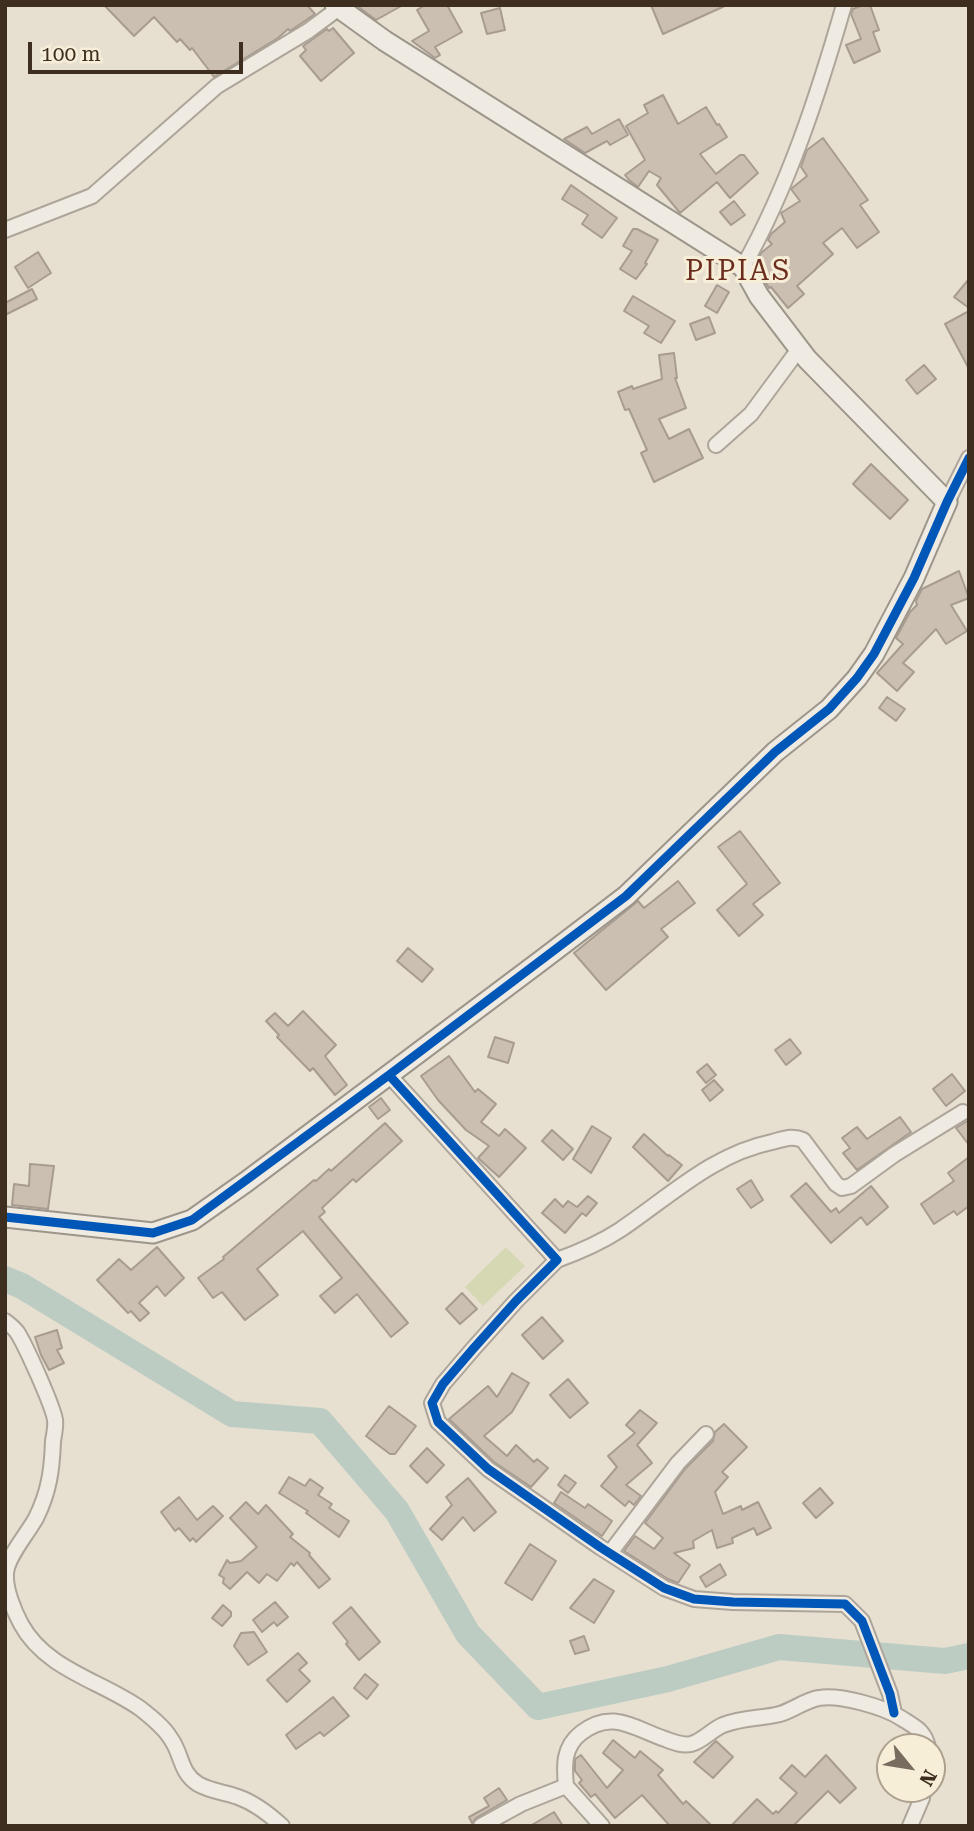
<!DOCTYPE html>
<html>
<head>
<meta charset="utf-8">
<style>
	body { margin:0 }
	#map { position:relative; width:974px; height:1831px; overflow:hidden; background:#e7e0d1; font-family:"Roboto Serif",serif }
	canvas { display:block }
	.frame { position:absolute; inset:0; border:7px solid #3d2e20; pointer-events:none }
	.north { position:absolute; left:876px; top:1733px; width:70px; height:70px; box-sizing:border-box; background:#f7eed8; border:2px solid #ada18e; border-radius:50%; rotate:120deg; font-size:19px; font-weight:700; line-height:28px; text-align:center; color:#3d2e20 }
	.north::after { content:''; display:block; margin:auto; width:24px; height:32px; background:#786c5e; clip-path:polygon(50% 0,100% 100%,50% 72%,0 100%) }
	.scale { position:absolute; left:28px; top:42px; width:215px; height:32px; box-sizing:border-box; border:4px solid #3d2e20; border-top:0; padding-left:9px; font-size:21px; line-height:24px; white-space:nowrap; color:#3d2e20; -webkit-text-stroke:5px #f7eed8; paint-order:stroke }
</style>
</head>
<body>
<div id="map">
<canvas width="974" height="1831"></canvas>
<div class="frame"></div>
<div class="north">N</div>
<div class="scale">100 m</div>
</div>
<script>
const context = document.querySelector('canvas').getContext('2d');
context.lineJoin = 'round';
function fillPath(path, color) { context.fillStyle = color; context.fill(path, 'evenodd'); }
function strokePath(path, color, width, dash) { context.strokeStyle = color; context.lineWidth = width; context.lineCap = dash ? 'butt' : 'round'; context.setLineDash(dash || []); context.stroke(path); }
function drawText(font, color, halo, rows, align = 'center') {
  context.font = font + ' "Roboto Serif",serif'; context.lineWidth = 6; context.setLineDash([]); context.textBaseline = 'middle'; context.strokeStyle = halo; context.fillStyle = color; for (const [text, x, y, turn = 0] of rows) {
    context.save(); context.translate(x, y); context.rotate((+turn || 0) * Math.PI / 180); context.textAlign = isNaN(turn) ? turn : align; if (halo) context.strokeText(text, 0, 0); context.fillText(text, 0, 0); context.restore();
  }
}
fillPath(new Path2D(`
	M506 1247 525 1266 483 1306 465 1287Z`), '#d6d7b3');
strokePath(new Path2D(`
	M5 1279 22 1286 232 1414 320 1421 397 1511 468 1634 538 1707 668 1679 779 1647 945 1661 969 1656`), '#bcccc2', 26);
const building = new Path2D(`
	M104 5H307L315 14 290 31 288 29 278 38 214 77 192 48 190 50 180 39 177 42 154 17 134 36Z
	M356 5H403L376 20Z
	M425 5H447L462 32 435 47 440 55 435 58 412 41 429 31 417 10Z
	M651 5H727L663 34Z
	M863 5H870L879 30 873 32 880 51 854 63 846 45 861 39 851 14 853 9Z
	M500 8 505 30 487 34 481 13Z
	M333 28 354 53 321 81 300 56 306 50 303 46 327 29 329 31Z
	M663 95 678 124 706 107 717 125 719 124 727 137 700 154 716 174 740 155H744L758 173 730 198 717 182 680 213 657 185 661 178 649 171 638 187 629 180 625 175 645 160 626 126 648 113 644 105Z
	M619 119 628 135 610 145 607 141 585 153 564 139 587 127 592 134Z
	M823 138 868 200 860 205 879 232 857 248 842 228 823 243 833 254 797 286 804 294 788 308 771 287 769 288 755 264 761 253 772 244 768 240 771 234 785 222 781 213 800 201 791 189 807 176 801 167 807 150Z
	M571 185 617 218 602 238 582 224 588 215 562 199Z
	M734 201 745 215 731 225 720 212Z
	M633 229H637L658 240 645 263 647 264 636 279 620 269 632 251 623 246Z
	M38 252 51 273 28 288 15 267Z
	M969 279V308L954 297Z
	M717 285 729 292 717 313 705 306Z
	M32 289 37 299 5 315V303Z
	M633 296 675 321 661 343 644 333 649 326 624 311Z
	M969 311V369L945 324Z
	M709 317 715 333 696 340 690 324Z
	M674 353 677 378H675L686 408 659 419 669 439 689 429 703 458 654 482 641 453 647 450 629 409 625 410 618 392 632 386 633 389 662 379 659 355Z
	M924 365 936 379 917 394 906 380Z
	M871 464 908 500 890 519 853 484Z
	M959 571 969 598 951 605 967 631 946 644 936 629 903 663 914 672 897 691 877 673 903 644 896 638 910 612 917 605 916 601 922 589Z
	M887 697 905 709 896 721 879 708Z
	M740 831 780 883 753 904 763 915 739 936 717 910 747 884 718 847Z
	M678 881 695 903 661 929 668 937 606 990 574 953 638 901 644 908Z
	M408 948 433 969 422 982 397 961Z
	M303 1011 336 1045 325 1056 347 1085 335 1095 313 1068 310 1071 277 1037 279 1035 266 1021 275 1013 288 1026Z
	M495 1037 514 1043 508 1063 488 1057Z
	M790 1039 801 1053 786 1065 775 1050Z
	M449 1056 475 1092 478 1089 496 1104 481 1122 499 1136 505 1129 526 1148 499 1177 478 1158 489 1146 466 1130 438 1100 421 1076Z
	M707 1064 716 1075 706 1083 697 1072Z
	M952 1074 965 1091 946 1106 933 1089Z
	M714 1080 723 1090 710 1101 702 1090Z
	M381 1098 390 1110 378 1119 369 1107Z
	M900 1117 911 1132 857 1170 843 1153 850 1148 842 1138 857 1127 867 1139Z
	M969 1120V1145L956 1128Z
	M385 1123 402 1141 356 1182 353 1179 322 1208 325 1212 319 1217 408 1323 391 1337 357 1294 335 1313 320 1296 342 1278 303 1231 257 1269 278 1295 245 1320 222 1292 213 1298 198 1278 224 1259 223 1257 314 1180 316 1181 329 1169 331 1171Z
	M592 1126 611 1138 591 1173 573 1159Z
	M552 1130 573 1149 563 1160 542 1141Z
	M644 1134 668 1156 669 1155 682 1165 668 1181 633 1147Z
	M969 1157V1206L957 1215 954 1211 934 1224 921 1204 954 1181 948 1173Z
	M30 1164 54 1166 48 1209 12 1205 14 1184 29 1186Z
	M751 1180 763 1200 751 1208 737 1189Z
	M806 1183 831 1212 836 1208 839 1213 871 1186 888 1207 867 1225 861 1217 831 1243 791 1196Z
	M588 1196 597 1203 586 1216 582 1213 565 1233 542 1213 555 1199 563 1207 568 1201 577 1207Z
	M157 1247 184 1278 165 1296 157 1286 139 1303 149 1313 140 1321 131 1311 128 1313 97 1280 119 1259 131 1270Z
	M462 1293 477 1309 460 1324 446 1309Z
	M542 1317 563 1341 543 1359 522 1335Z
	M57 1330 62 1348 57 1350 64 1363 49 1370 41 1355 35 1337Z
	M512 1373 529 1383 512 1412 484 1436 507 1456 516 1445 534 1462 537 1459 548 1468 531 1487 494 1462 449 1419 488 1386 497 1397Z
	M568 1379 588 1403 570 1418 550 1395Z
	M389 1406 416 1426 395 1454H390L366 1436Z
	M640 1410 657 1423 637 1445 652 1463 626 1485 641 1496 634 1505 629 1501 625 1506 601 1486 617 1467 608 1456 635 1433 626 1425Z
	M724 1424 747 1447 722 1472 728 1477 715 1492 723 1514 741 1506 742 1510 758 1502 771 1528 757 1535 754 1528 732 1538 733 1543 717 1548 712 1530 693 1541 694 1548 674 1553 690 1565 678 1583 668 1579 624 1551 635 1536 654 1549 663 1538 645 1523 685 1469 713 1441 715 1432Z
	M427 1448 444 1465 427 1483 410 1466Z
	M565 1475 576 1483 568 1493 558 1485Z
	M289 1477 305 1486 310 1479 323 1488 318 1495 332 1504 329 1508 349 1521 339 1537 306 1513 308 1511 279 1493Z
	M468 1478 496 1512 474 1531 463 1517 442 1540 430 1529 452 1505 446 1497Z
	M820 1488 833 1503 816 1518 803 1503Z
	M561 1492 585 1508 588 1504 612 1521 602 1536 554 1503Z
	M179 1497 197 1520 213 1506 223 1516 196 1542 193 1538 190 1541 179 1528 175 1531 161 1512Z
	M246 1502 258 1514 266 1505 293 1534 290 1537 310 1553 309 1555 330 1579 319 1588 297 1562 294 1566 291 1563 277 1581 267 1574 259 1583 247 1572 230 1589 223 1583 224 1578 219 1575 227 1560 230 1563 241 1561 257 1547 230 1518Z
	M530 1544 556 1561 532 1600 505 1583Z
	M720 1564 726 1575 706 1587 700 1577Z
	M594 1579 614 1591 594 1623 570 1608Z
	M275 1602 288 1617 277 1626 274 1622 262 1632 253 1620Z
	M223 1605 231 1612V1616L222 1626 212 1618Z
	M351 1607 380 1642 359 1660 346 1644 348 1642 333 1623Z
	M254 1632 267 1652 248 1665 234 1646 241 1633Z
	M584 1636 589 1650 575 1654 570 1641Z
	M298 1653 307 1663 299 1670 310 1681 287 1702 267 1680Z
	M365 1674 378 1685 367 1699 354 1688Z
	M333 1697 349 1716 324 1736 320 1732 296 1749 286 1735Z
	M613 1740 635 1758 640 1751 663 1770 658 1775 683 1804 686 1801 712 1826H670L642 1795 615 1818 595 1794 591 1797 579 1783 582 1780 575 1771V1759L581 1755 607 1788 623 1770 603 1753Z
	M716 1741 733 1757 713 1778 694 1762Z
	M826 1755 856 1788 840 1803 828 1791 793 1826H731L757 1799 773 1814 776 1811 778 1813 797 1793 780 1778 792 1765 805 1777Z
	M499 1788 507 1800 476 1818 472 1823 469 1817 489 1806 484 1798Z
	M554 1812 563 1826H530Z`);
fillPath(building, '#cbbfb2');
strokePath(building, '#a89c90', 2);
const street = new Path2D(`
	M5 230 92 196 217 86 308 31 339 8
	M743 267C789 185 818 95 844 5
	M716 445 751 414 799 349
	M947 502 969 458
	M389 1075 557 1260 516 1301 473 1349 443 1384 432 1403 438 1422 488 1469 600 1547 664 1588 694 1599 733 1602 845 1604 862 1621 890 1694 894 1713
	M557 1260C579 1252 600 1243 620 1230 669 1197 713 1154 772 1142 784 1139 792 1135 803 1140L836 1184 842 1188 851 1186 895 1154 963 1112
	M5 1321C9 1324 14 1328 17 1332 25 1344 53 1406 55 1420 56 1426 54 1435 53 1441 52 1470 49 1492 36 1518 28 1533 6 1558 6 1574 5 1589 14 1611 21 1624 46 1670 102 1681 141 1709 152 1718 164 1727 171 1739 182 1754 180 1773 198 1784 210 1791 224 1792 238 1797 255 1803 269 1814 282 1826
	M610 1553 678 1463 706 1434
	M566 1786C564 1766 563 1747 581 1733 612 1709 633 1728 665 1739 673 1742 682 1746 691 1744 703 1741 711 1730 723 1725 744 1717 760 1719 780 1714 793 1710 806 1700 819 1698 839 1694 884 1707 901 1718 915 1727 924 1730 928 1747
	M481 1826 521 1804 566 1786 602 1826
	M910 1826 922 1798 923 1789`);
const secondary = new Path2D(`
	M5 1217 153 1233 192 1220 246 1182 542 960 626 896 775 752 829 709 857 678 874 654 914 578 947 502 807 359 759 296 743 267 385 41 335 5`);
strokePath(street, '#ada599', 18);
strokePath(secondary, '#9c958a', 23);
strokePath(street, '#efebe3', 14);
strokePath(secondary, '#efebe3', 19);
strokePath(new Path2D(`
	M389 1075 557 1260 516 1301 473 1349 443 1384 432 1403 438 1422 488 1469 600 1547 664 1588 694 1599 733 1602 845 1604 862 1621 890 1694 894 1713
	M5 1217 153 1233 192 1220 389 1075 626 896 775 752 829 709 857 678 874 654 914 578 947 502 969 458`), '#0057b8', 9);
context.letterSpacing = '2px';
drawText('28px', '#6b2e1e', '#f7eed8', [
	["PIPIAS",738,272]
]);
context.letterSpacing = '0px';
</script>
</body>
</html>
